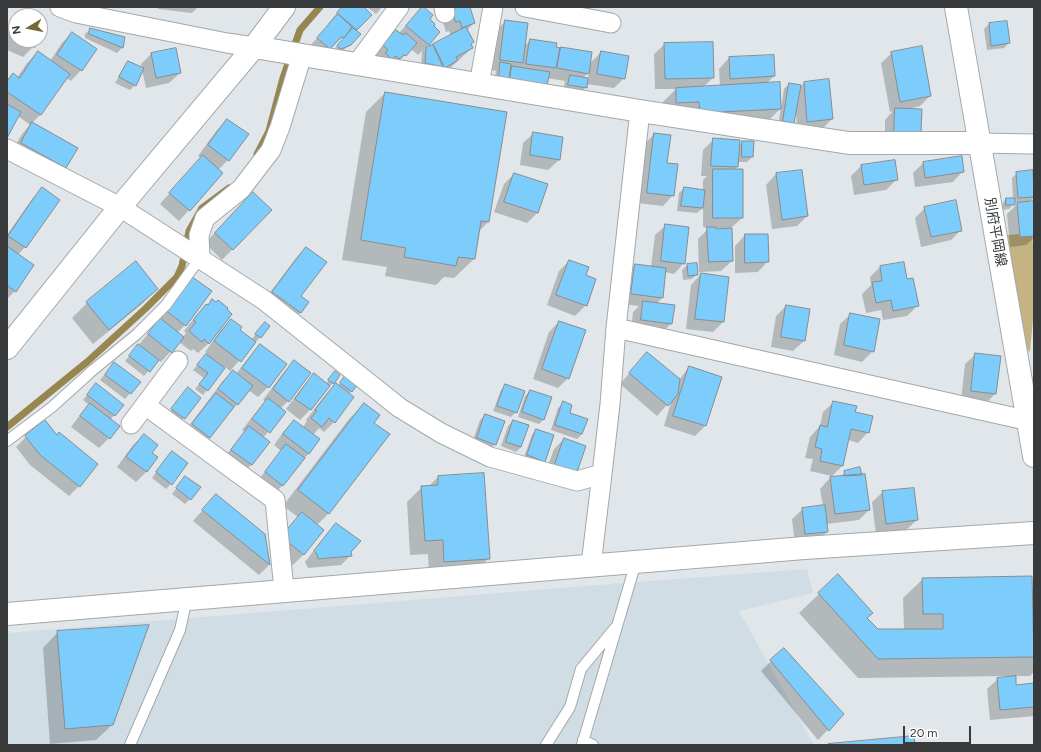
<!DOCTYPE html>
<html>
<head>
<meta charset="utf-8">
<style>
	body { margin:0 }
	#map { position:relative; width:1041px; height:752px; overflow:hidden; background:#e0e6e9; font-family:Figtree,sans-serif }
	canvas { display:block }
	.frame { position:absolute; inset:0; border:8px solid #383a3b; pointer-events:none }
	.north { position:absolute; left:8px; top:8px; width:40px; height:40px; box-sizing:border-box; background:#fff; border:1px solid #afb0b1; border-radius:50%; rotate:260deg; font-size:11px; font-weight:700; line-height:16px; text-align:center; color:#383a3b }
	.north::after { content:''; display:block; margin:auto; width:14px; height:18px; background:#786836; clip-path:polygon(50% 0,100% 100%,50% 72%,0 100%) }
	.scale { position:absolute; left:903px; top:726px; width:68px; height:18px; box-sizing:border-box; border:2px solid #383a3b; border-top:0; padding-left:5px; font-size:12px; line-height:14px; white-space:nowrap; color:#383a3b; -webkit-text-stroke:3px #fff; paint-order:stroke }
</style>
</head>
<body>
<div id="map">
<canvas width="1041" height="752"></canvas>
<div class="frame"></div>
<div class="north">N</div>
<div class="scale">20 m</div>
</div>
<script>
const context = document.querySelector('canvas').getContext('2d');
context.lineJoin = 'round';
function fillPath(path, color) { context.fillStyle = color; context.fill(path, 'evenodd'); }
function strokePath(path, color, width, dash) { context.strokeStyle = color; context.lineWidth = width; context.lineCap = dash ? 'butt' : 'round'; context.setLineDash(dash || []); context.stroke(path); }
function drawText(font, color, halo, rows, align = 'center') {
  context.font = font + ' Figtree,"Noto Sans JP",sans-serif'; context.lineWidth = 3.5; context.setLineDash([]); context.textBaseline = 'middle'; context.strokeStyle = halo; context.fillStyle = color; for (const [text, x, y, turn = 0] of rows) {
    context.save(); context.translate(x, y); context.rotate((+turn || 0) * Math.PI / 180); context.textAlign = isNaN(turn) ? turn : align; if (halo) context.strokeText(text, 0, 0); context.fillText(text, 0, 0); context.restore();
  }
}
fillPath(new Path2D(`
	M807 569 813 593 739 611 814 745H7V633L585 586Z`), '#d0dde5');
fillPath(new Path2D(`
	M1032 233 1033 245 1034 246V309L1030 352 1026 348 1007 235Z`), '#c5b482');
fillPath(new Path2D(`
	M158 7H198L192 13 158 9Z
	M342 7H363L371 15 355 31 351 44 345 49 335 54 333 51 346 36 345 35 319 59 307 49 329 25 328 24Z
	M367 7H382L376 14Z
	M423 7 432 27 438 32 424 49 451 36 449 31 446 32 439 10 469 7 474 23 467 30 472 48 447 71 421 68 422 51 418 55 411 49 395 65 373 56 396 31 399 33Z
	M578 7H591L589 10 578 8Z
	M16 17V40H36L34 46 23 57 7 50V33L12 21Z
	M506 21 524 47 530 40 555 48 558 51 561 48 589 64 601 52 624 78 614 88 586 84V87L581 92 563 90 565 81 547 78 494 83 496 71 490 70 495 31ZM589 72 588 79 583 78Z
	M1006 22 1009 43 1004 48 987 50 984 29 989 24Z
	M90 30 124 37 122 48 117 53 85 38V34Z
	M72 33 95 49 81 70 71 81 66 78 40 115 32 123 76 148 65 168 55 178 11 153 22 134 30 125 18 116 7 136V80L13 74 17 78 27 63 38 52 50 61 62 43Z
	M712 43 713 78 703 87 720 86 719 69 729 58 773 56 774 76 766 84 781 108 765 124 661 104 676 89H655L654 54 665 44Z
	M892 53 930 96 920 106 908 109 910 143 885 142V120L893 111 890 112 881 63Z
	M151 54 180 73 169 83 146 88 142 70 135 85 130 90 115 83 124 67 129 63 142 68 141 64Z
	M804 83 832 119 822 129 797 132 796 112 793 122 788 127 778 126 784 89 789 84 799 88Z
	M385 93 488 222 478 232 474 259 454 278 444 277 436 285 385 276 387 267 342 260 366 112Z
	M227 120 228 160 218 170 222 174 179 221 160 204 201 158 198 156 217 130Z
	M534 133 559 160 548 170 520 165 523 143Z
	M654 134 666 164 673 195 663 206 637 203 644 145Z
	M714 139 738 146 743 142H753L752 157 747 162H737V167L734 170 742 218 731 228 732 261 721 271 699 272 698 239 709 228 703 227V208L697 213 677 211 679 193 684 188 703 190V180L707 176H701L703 150ZM715 228H728V230H715Z
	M961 157 963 171 953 182 915 187 913 173 923 163Z
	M861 166 896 180 886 190 854 195 851 176Z
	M1032 171 1034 198 1029 202 1034 213V238L1026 245 1010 247 1007 214 1019 202 1014 203 1009 209 1002 210V204L1006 199H1013L1012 178 1017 173Z
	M514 174 546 185 537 213 527 223 494 212 504 184Z
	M776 174 807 216 797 226 772 229 766 185Z
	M43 188 25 247 18 255 15 291 7 299V235L32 199Z
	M243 203 271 210 222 260 205 243Z
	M925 208 961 230 951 240 921 247 915 218Z
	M666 225 684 263 674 274 665 272 662 298 656 304 672 323 661 333 631 330 633 312 639 306 622 304 625 276 635 265 651 267 655 235Z
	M745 235H767L768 261 758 272 735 273V246Z
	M306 248 300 296 308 302 300 313 290 323 263 302 296 258Z
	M569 261 584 276 586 305 575 316 547 305 559 271Z
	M687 265 697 274 692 279 683 280 682 270Z
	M880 267 906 280 917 306 907 316 883 320 881 310 866 313 862 294 871 285 870 277Z
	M701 274 723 322 713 332 686 329 691 285Z
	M181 287 210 292 185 325 177 333 183 337 186 333 184 331 196 316 212 301 209 343 198 353 193 349 191 351 179 342 161 362 158 360 144 376 125 361 158 322 156 321Z
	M157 288 142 304 93 344 72 318 87 303Z
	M786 306 804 341 793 351 771 347 776 316Z
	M851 314 873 351 862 362 834 355 840 324Z
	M231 320 239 330 252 339 260 328 269 327 230 371 225 367 203 395 195 389 204 378 193 370 207 354 205 352 221 330Z
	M559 322 568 378 558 388 533 379 549 332Z
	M260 345 268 387 258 397 248 390 238 404 227 414 210 438 199 448 182 435 223 381 233 371 236 374 250 356Z
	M647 353 679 380 689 367 721 377 705 426 695 436 664 426 672 399 657 416 620 384Z
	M976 354 1000 357 995 394 985 404 961 401 965 364Z
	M294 362 288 401 280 409 284 412 263 438 268 442 251 465 241 475 222 460 245 432 242 430 258 410 266 402 263 400 284 372Z
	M114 363 139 382 125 399 100 380Z
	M314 375 326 384 330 378 339 375 333 383 328 388 327 387 310 410 300 420 286 409 304 385Z
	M345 377 351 391 334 422 324 432 319 428 313 435 309 453 283 485 272 496 256 483 281 451 274 445 284 431 295 421 303 427 307 421 306 420 326 394 336 384 338 386Z
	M1033 377H1034V396L1028 382Z
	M96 384 123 405 110 420 109 438 99 448 71 427 80 415 89 405 83 400Z
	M506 385 516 412 511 417 493 411 501 390Z
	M188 388 200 398 179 424 167 415Z
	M530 391 544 419 539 424 518 417 525 396Z
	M834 402 854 413 868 432 858 443 848 440 842 466 832 476 810 471 813 459 805 458 810 437 820 426 823 412Z
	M563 403 568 413 582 434 577 439 551 430 558 408Z
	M364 404 329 513 317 525 322 530 303 555 293 565 279 554 276 542 298 517 283 506 349 419Z
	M485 415 495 444 490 449 472 443 480 420Z
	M513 421 521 447 516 452 501 446 508 426Z
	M536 430 544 461 540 466 523 460 532 435Z
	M144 435 150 453 157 457 146 472 136 482 117 467 133 445Z
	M26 437 79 486 69 496 30 465 16 447Z
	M564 439 565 485 544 477 554 449Z
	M167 457 171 484 166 489 152 478Z
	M845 472 865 476 869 510 859 520 826 524 827 532 816 542 795 544 792 519 803 509 823 506 820 489 830 478 840 477Z
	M185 477 190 499 185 504 172 494Z
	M438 477 489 558 474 573 429 577 428 554 410 555 407 502 422 487 429 486Z
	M883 492 917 520 906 530 876 534 872 502Z
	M216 495 264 534 269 565 259 575 193 521Z
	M336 524 351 555 341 565 308 568 305 562 326 535Z
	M838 576 866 618 877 630H904L903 598 923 579 1031 635H1034V672L1030 676H1015V686L1034 684V716L990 720 987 689 998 679 1011 678 1010 676 858 678 799 613Z
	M58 632 112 725 96 740 50 744 43 648Z
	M771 661 843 714 818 740 761 671Z`), '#0003');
strokePath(new Path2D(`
	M257 154 269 131 283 78 300 30 320 7
	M7 427 87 362 145 309 177 277 182 266 189 231 202 208 229 188`), '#978650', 7);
const building = new Path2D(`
	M342 7H364L372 15 357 30 337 13Z
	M422 7H424L433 15 430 19 435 24 434 26 440 32 429 45 406 26Z
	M451 7H470L475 23 462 28 460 21 456 22Z
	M22 10 37 16H19Z
	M338 14 352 27 344 38 341 37 330 49 317 38Z
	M40 17 46 20 40 34Z
	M505 20 528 23 523 63 500 60Z
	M1007 21 1010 43 991 46 989 23Z
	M16 24V39L11 37Z
	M466 27 474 42 471 44 473 48 456 57 458 60 445 68 433 44Z
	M90 28 125 37 123 48 89 34Z
	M353 28 361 34 351 45 341 49 337 46Z
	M396 30 403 35 406 33 417 43 406 56 404 55 399 59 396 56 392 59 385 53 388 50 383 45Z
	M72 32 97 49 82 71 57 55Z
	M530 39 557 43 556 47 560 48 556 68 526 64Z
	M18 40H37L35 47Z
	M713 42 714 78 665 79 664 43Z
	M433 45 443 67 425 63 426 47Z
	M922 46 931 96 900 102 891 52Z
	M561 47 592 52 589 74 557 68Z
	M176 48 181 73 156 78 151 53Z
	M38 51 70 74 41 115 7 92V81L13 73 19 78Z
	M601 51 629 56 625 79 597 74Z
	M774 55 775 76 730 79 729 57Z
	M128 61 144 68 136 86 119 77Z
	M500 62 511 64 509 79 499 78Z
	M512 66 550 72 547 85 510 79Z
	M570 75 588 78 587 88 568 85Z
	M829 79 833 119 807 122 804 82Z
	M780 82 781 109 700 113 699 102 676 103V88Z
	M789 83 801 85 794 123 783 121Z
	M385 92 507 112 489 222 481 221 475 259 458 257 456 266 404 257 406 248 361 240Z
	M7 104 21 112 7 138Z
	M895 108 922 109 921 133 894 132Z
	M227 119 249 134 229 161 208 145Z
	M32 122 78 148 66 168 21 143Z
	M533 132 563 137 560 160 530 155Z
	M654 133 671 135 667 163 678 164 674 196 647 193Z
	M713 138 740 140 738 167 711 166Z
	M742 141H754L753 157H742Z
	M203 155 223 173 190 211 169 193Z
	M962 156 964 172 925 178 923 162Z
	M895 160 898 180 864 185 861 165Z
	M713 169H743V218H713Z
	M802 170 808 216 782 220 776 173Z
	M1033 170 1034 197 1018 198 1016 172Z
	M514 173 548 184 538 213 504 202Z
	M42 187 60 200 26 248 8 236Z
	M684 187 705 190 703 208 681 206Z
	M253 192 272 210 233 250 215 233Z
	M1006 198H1015V205H1006Z
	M956 200 962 231 931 237 924 207Z
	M1034 201V236L1020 237 1017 203Z
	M665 224 689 227 685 264 661 261Z
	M707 227H716V229L732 228 733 261 709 262Z
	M745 234H768L769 262 745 263Z
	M7 246 34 265 16 292 7 285Z
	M306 247 327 262 301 296 309 302 301 313 272 292Z
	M569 260 589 267 586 275 596 279 587 306 556 295Z
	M136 261 158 289 109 330 86 302Z
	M904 262 907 279 913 278 919 306 893 311 891 300 876 303 872 282 882 281 880 266Z
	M697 263 698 275 688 276 687 264Z
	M635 264 666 268 663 298 631 294Z
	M701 273 729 277 724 322 695 319Z
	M191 276 212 291 186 326 165 310Z
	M212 299 216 302 218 300 228 308 227 309 232 314 209 344 204 339 202 342 189 331 196 322 193 320 206 304 208 305Z
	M643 301 675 305 672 324 641 320Z
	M786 305 810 309 805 341 781 337Z
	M850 313 880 319 874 352 844 345Z
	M160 318 184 337 172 353 148 334Z
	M231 319 242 327 240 330 256 342 241 362 214 341Z
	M559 321 586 330 569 379 542 369Z
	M265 322 270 326 261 338 255 334Z
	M138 344 159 360 150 372 129 356Z
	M260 344 287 364 269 388 242 368Z
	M647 352 680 379 678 394 668 406 629 373Z
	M975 353 1001 356 996 394 971 391Z
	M206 354 225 368 208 391 199 384 208 373 197 365Z
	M294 360 311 373 289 402 273 389Z
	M114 362 141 382 131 394 105 375Z
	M689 366 722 377 706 426 673 416Z
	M233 370 253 386 238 405 218 389Z
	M335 371 340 375 334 384 328 380Z
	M314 373 330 386 311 410 295 399Z
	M345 376 357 385 352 392 340 383Z
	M96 383 124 405 115 416 87 395Z
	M336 383 354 397 335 423 329 418 322 427 311 418 317 411 315 410Z
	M505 384 525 391 517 413 497 406Z
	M188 387 201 398 185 419 171 409Z
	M530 390 552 397 544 420 522 412Z
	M216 393 234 407 210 438 192 424Z
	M268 398 286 412 270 433 252 419Z
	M563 401 572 405 570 413 588 419 582 434 555 425Z
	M833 401 857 406 855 412 873 416 869 433 851 429 843 466 820 461 822 449 815 447 820 425 827 427Z
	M90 403 120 426 110 439 80 416Z
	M364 403 380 415 374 423 390 434 329 514 298 490Z
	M485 414 505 421 496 445 477 438Z
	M45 420 57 435 59 432 98 464 80 487 40 455 25 436Z
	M294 420 320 439 309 454 283 434Z
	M513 420 529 425 521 447 506 442Z
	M249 426 270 442 252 465 231 450Z
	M536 429 554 435 545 462 527 455Z
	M144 434 158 445 152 453 158 457 147 472 126 457Z
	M564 438 586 446 576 475 554 467Z
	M286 444 305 458 283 486 265 472Z
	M172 451 188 463 172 485 156 472Z
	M860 467 862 475 845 476 844 471Z
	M484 473 490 559 444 562 443 540 425 541 421 486 438 485V476Z
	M865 474 870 510 835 514 830 477Z
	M185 476 201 487 191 500 176 488Z
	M914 488 918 520 886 524 882 491Z
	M216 494 265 534 270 565 202 510Z
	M825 505 828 532 805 534 802 508Z
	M302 512 324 530 304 555 289 543 286 531Z
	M336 523 361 541 351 552 352 556 318 559 317 554 314 551Z
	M838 574 873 613 867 618 878 629H943V614H923L922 578 1032 576 1034 657 878 659 818 593Z
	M149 625 113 725 65 729 57 631Z
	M784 648 844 714 829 731 770 660Z
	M1016 676V685L1034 683V707L1000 710 997 678Z
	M914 736 915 745H828V744Z`);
fillPath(building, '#7dcdfc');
strokePath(building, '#878c8f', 1);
const service = new Path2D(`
	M7 441 52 407 93 370 137 334 166 305 200 258
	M583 740 593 745
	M130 745 180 630 187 598
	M546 745 570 707 581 669 615 628
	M582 745 636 562`);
const minor = new Path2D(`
	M60 7 76 13 227 43 254 47
	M444 7 445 13
	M525 7 611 23
	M357 64 399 7
	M479 85 493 7
	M979 143 1034 144
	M7 149 120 207 264 300 400 408 441 433 490 457 577 481 602 474 610 404 616 328 640 111
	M200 258 199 235 205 218 241 189 271 150 280 127 302 55
	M616 328 1034 422
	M145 405 275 500 284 590
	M131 424 178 361
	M591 565 602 474`);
const tertiary = new Path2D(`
	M254 47 640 111 849 143H979
	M7 348 120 207 254 47 284 7
	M7 614 804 548 1034 533`);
const secondary = new Path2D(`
	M956 7 1034 456`);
strokePath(service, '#a3a8ab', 12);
strokePath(minor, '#a3a8ab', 21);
strokePath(tertiary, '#a3a8ab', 24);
strokePath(secondary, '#a3a8ab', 24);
strokePath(service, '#fff', 10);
strokePath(minor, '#fff', 19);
strokePath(tertiary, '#fff', 22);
strokePath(secondary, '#fff', 22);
drawText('14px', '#383a3b', '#fff', [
	["別府平岡線",995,232,80]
]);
</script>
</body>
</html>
